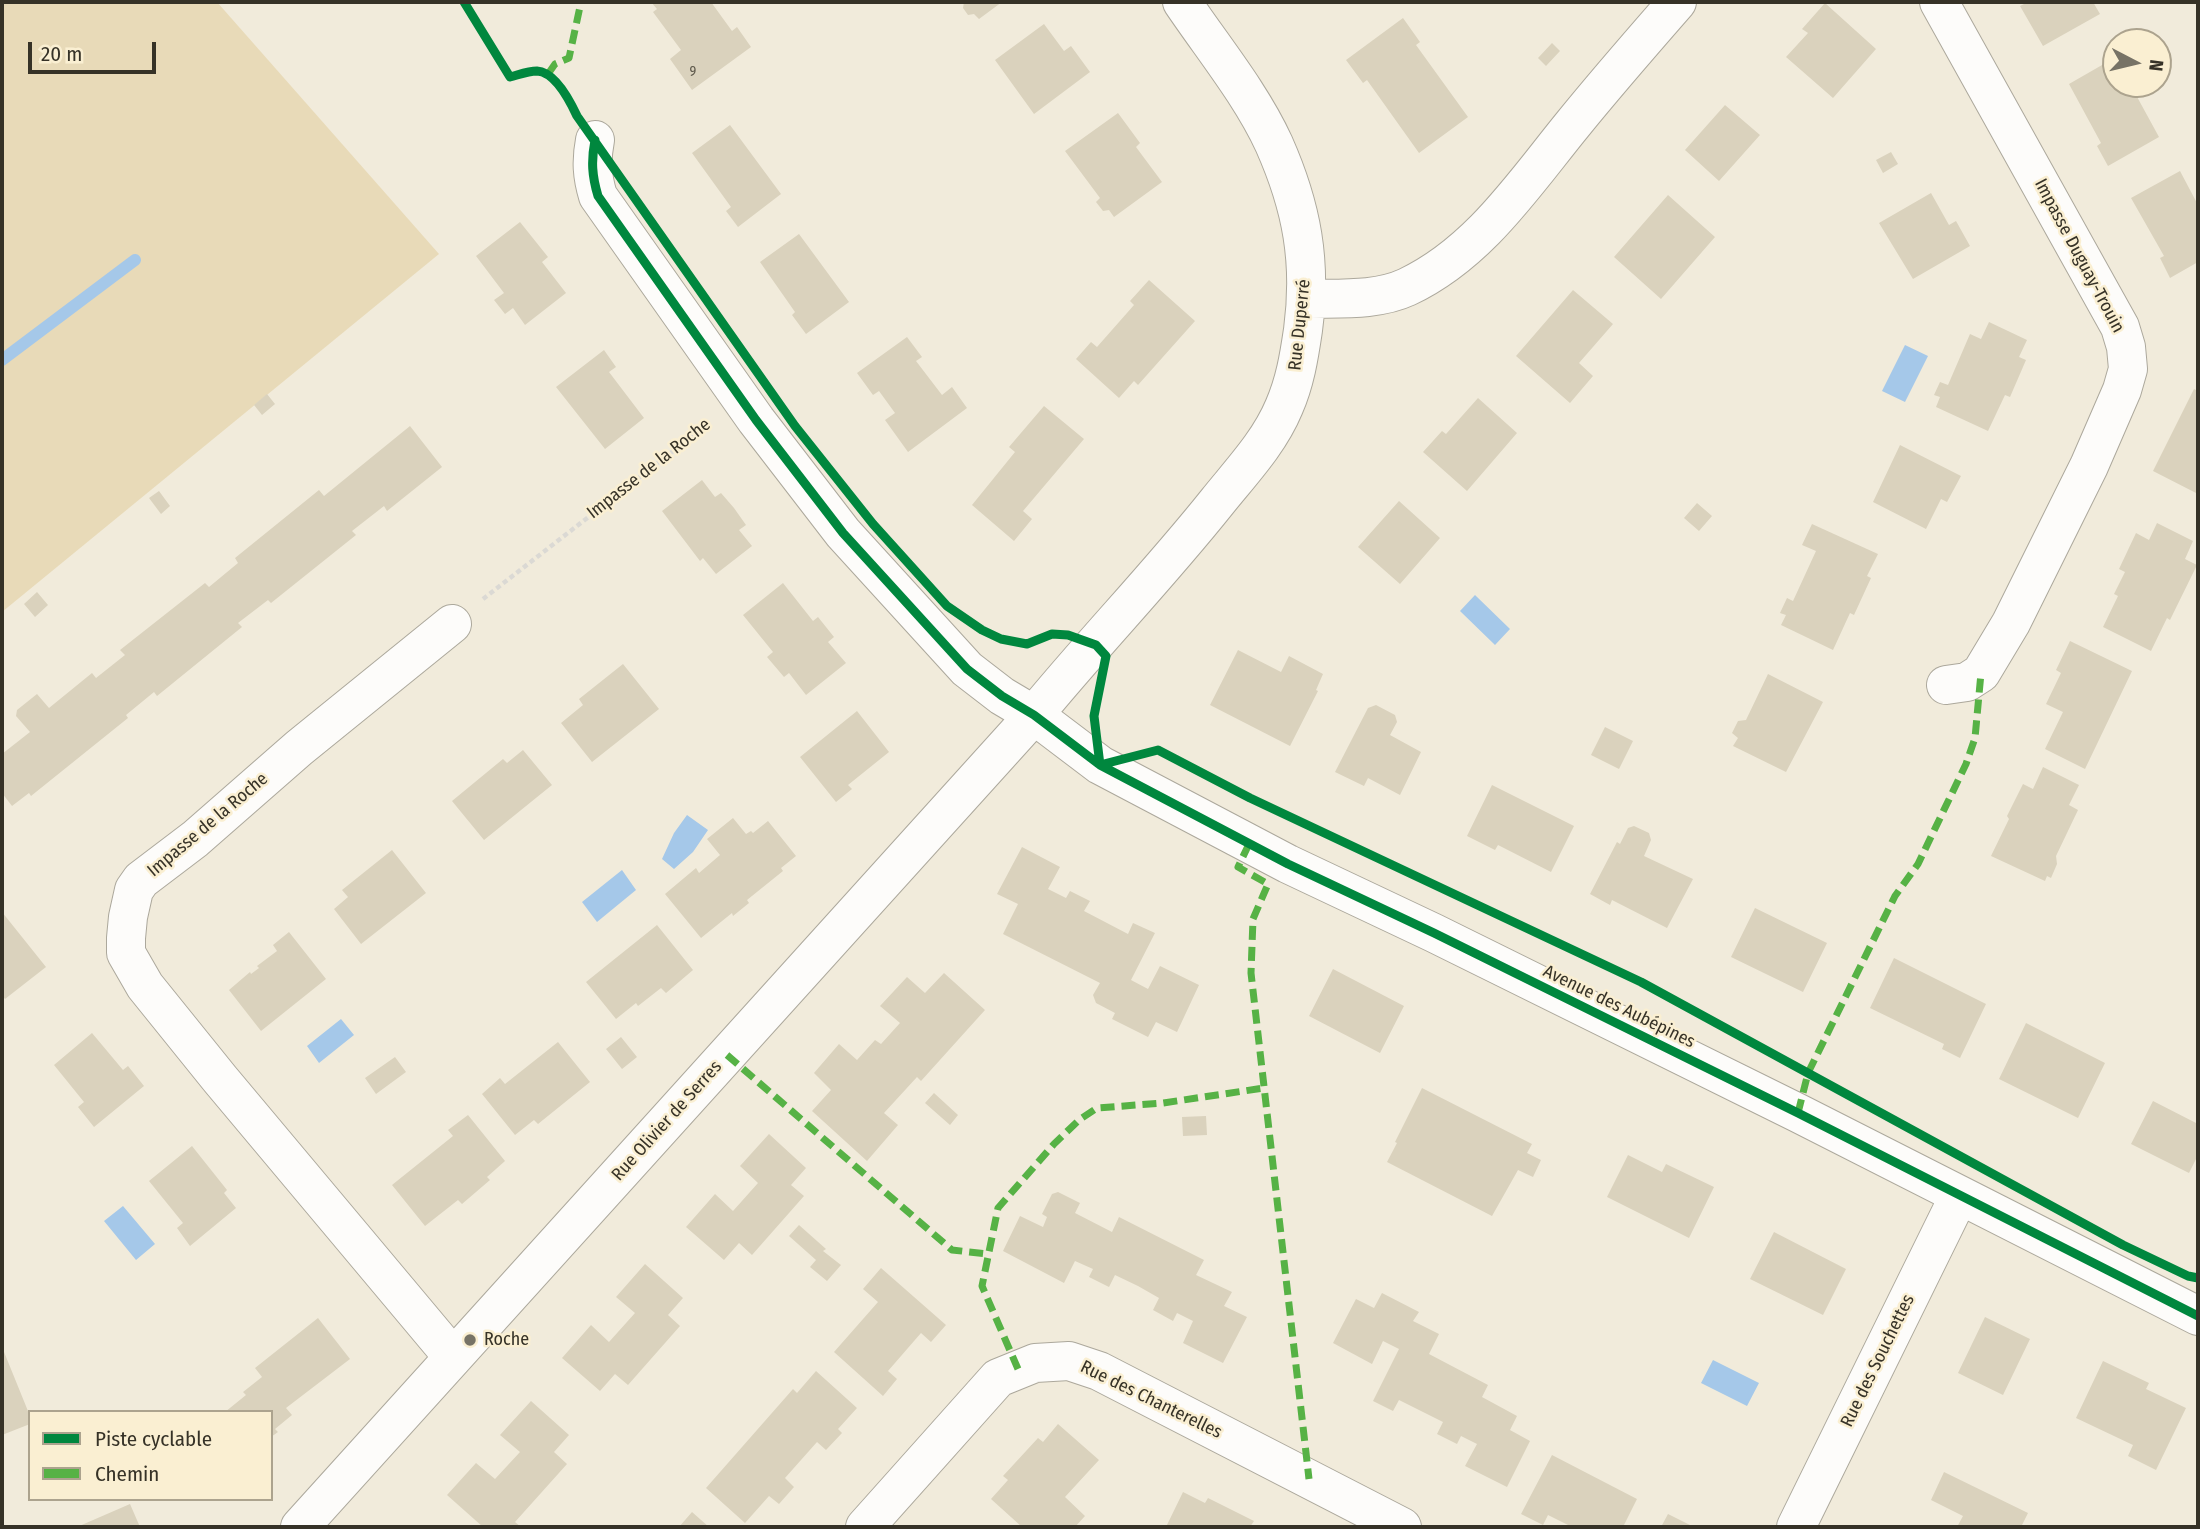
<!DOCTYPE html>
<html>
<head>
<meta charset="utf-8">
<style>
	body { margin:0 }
	#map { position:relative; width:2200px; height:1529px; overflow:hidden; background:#f1ebdb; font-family:"Fira Sans Condensed",sans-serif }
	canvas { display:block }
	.frame { position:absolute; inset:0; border:4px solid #363227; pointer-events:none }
	.legend { position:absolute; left:28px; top:1410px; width:245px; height:91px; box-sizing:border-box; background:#faefd2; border:2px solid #aca38e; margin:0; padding:9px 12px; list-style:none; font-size:21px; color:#363227 }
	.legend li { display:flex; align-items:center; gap:14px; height:35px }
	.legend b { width:35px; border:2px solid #aca38e }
	.north { position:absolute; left:2102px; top:28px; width:70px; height:70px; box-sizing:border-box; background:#faefd2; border:2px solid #aca38e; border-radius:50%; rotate:97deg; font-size:19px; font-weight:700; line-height:28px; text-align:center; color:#363227 }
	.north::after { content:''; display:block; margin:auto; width:24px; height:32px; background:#777366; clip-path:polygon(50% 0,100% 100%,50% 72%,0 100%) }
	.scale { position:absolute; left:28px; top:42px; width:128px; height:32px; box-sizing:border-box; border:4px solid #363227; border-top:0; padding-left:9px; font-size:21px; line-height:24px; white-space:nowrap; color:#363227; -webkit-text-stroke:5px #faefd2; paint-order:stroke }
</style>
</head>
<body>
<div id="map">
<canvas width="2200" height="1529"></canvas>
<div class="frame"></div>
<ul class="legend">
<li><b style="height:9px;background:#00873e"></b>Piste cyclable</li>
<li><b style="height:9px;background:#56b245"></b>Chemin</li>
</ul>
<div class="north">N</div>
<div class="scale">20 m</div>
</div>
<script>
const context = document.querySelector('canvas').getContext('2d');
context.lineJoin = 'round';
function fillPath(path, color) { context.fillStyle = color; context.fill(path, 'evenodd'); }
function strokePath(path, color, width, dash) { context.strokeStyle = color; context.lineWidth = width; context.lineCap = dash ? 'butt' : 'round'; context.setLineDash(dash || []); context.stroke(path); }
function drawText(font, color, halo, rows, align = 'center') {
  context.font = font + ' "Fira Sans Condensed",sans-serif'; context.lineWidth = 5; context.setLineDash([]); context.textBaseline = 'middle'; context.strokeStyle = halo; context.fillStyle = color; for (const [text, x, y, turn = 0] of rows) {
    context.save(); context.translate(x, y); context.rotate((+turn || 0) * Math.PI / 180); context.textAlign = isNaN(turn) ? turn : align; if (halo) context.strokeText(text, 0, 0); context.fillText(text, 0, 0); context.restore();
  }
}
fillPath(new Path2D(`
	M2 2H217L439 254 2 612Z`), '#e8dab8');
fillPath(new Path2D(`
	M1905 345 1928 356 1905 402 1882 391Z
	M1475 595 1510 629 1495 645 1460 611Z
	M687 815 708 830 693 852 674 869 662 859 674 833Z
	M622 870 636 890 597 922 582 902Z
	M341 1019 354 1035 319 1063 307 1046Z
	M123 1206 155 1244 136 1260 104 1221Z
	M1713 1360 1759 1383 1747 1406 1701 1383Z`), '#a5c8e9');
strokePath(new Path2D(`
	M2 360 135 260`), '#a5c8e9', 12);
fillPath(new Path2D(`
	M651 2H711L732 31 737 27 751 47 692 90 670 59 681 50 653 12 657 9Z
	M964 2H1002L979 19 974 14 968 15 963 8Z
	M2023 2H2093L2100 14 2043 46 2020 6 2024 4Z
	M1825 3 1876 49 1833 98 1786 57 1808 33 1802 29Z
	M1403 18 1420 42 1416 45 1468 117 1419 153 1367 80 1363 83 1346 60Z
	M1044 24 1064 51 1071 46 1090 72 1034 114 995 60Z
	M1552 43 1560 51 1546 66 1538 58Z
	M2116 57V84H2130L2159 137 2108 166 2097 146 2101 143 2069 84Z
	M1725 105 1760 135 1719 181 1685 150Z
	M1118 113 1140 143 1136 147 1162 182 1114 217 1109 210 1103 211 1096 202 1100 198 1065 151Z
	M730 125 781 194 738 227 726 211 731 207 692 153Z
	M1891 152 1898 164 1883 173 1876 160Z
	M2180 171 2198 205V262L2170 278 2160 258 2164 256 2131 198Z
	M1931 193 1949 225 1956 221 1970 246 1913 279 1879 223Z
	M1668 195 1715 237 1661 299 1614 257Z
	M520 222 548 257 542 262 566 293 525 325 513 308 505 314 494 300 504 293 476 256Z
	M799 234 849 302 806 334 792 315 795 312 760 262Z
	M1149 280 1195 321 1138 385 1134 381 1119 398 1076 359 1091 342 1097 347 1134 305 1130 301Z
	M1573 290 1613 324 1579 363 1593 376 1570 403 1516 356Z
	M1989 322 2027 340 2019 357 2026 360 2010 397 2005 395 1988 431 1936 407 1940 397 1934 395 1940 382 1948 385 1970 334 1981 339Z
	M907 337 922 357 916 361 942 395 952 387 967 408 908 452 885 420 895 413 879 391 873 395 857 373Z
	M604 350 616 367 609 372 644 418 605 449 556 387Z
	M2198 386V494L2153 471 2194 389 2196 390Z
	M267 394 275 404 262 415 254 405Z
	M1478 398 1517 433 1467 491 1423 452 1442 431 1446 434Z
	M1044 406 1084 439 1023 511 1032 519 1014 541 972 505 1015 452 1009 447Z
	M410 426 442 467 387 511 384 506 352 531 356 535 271 603 268 600 238 623 242 627 157 696 154 692 126 715 128 718 31 796 29 793 12 806 2 793V754L30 732 16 716 17 710 37 694 49 708 92 673 96 678 125 655 120 650 205 583 209 587 238 563 235 558 319 490 324 496Z
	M1900 445 1961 476 1947 502 1941 499 1926 529 1873 502Z
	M702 480 715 497 721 493 734 508 746 525 739 530 752 546 716 574 703 558 700 561 662 511Z
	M159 491 170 506 161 514 149 498Z
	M1399 501 1440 538 1400 584 1358 547Z
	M1697 503 1712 516 1699 531 1684 518Z
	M2157 523 2193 541 2185 559 2197 565 2170 620 2167 618 2151 651 2103 627 2118 596 2114 594 2125 572 2119 569 2136 533 2149 540Z
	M1812 524 1878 554 1867 576 1871 578 1854 615 1850 613 1833 650 1781 625 1786 615 1780 613 1787 598 1793 601 1816 551 1802 545Z
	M783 583 813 621 818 617 834 637 828 642 846 663 806 695 789 673 784 677 767 657 773 652 743 615Z
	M37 592 48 605 35 617 24 604Z
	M2070 641 2132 671 2085 769 2045 749 2063 712 2046 704 2061 673 2056 670Z
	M1238 650 1281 672 1289 656 1323 674 1316 690 1318 691 1290 746 1210 705Z
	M623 664 659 709 592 762 561 723 583 705 579 699Z
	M1768 674 1823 702 1786 772 1733 746 1738 738 1732 733 1738 721 1746 720Z
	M1376 705 1395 715 1397 722 1390 735 1421 752 1400 795 1368 778 1364 786 1335 772 1368 708Z
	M857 711 889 752 848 785 852 789 836 802 800 757Z
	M1605 727 1633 741 1619 769 1591 755Z
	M523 750 552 785 484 840 452 801 503 759 507 763Z
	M2043 767 2079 785 2069 805 2078 810 2056 856 2057 864 2051 878 2047 876 2045 881 1991 856 2009 819 2007 816 2023 784 2033 789Z
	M1492 785 1574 826 1551 872 1498 845 1495 850 1467 836Z
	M733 818 746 834 751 831 753 833 768 821 796 856 781 868 783 871 747 900 749 903 733 916 732 913 701 938 665 894 696 868 699 873 720 855 707 839Z
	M1634 826 1649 833 1651 840 1644 856 1693 879 1667 928 1612 900 1610 905 1590 894 1617 842 1620 844 1628 828Z
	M1022 847 1060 867 1048 889 1066 898 1070 891 1090 901 1084 911 1128 934 1133 923 1155 933 1131 980 1148 989 1160 966 1199 985 1177 1032 1156 1022 1148 1037 1112 1019 1115 1013 1096 1003 1093 995 1100 983 1003 934 1018 904 997 894Z
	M392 850 426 893 361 944 334 909 348 897 342 890Z
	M1755 908 1827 943 1803 992 1731 957Z
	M2 912 46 967 5 999 2 995Z
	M657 925 693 970 666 993 661 988 638 1006 636 1003 616 1019 586 982Z
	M289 932 326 979 261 1031 229 990 250 972 251 974 259 968 257 966 277 951 273 945Z
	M1894 958 1986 1004 1960 1058 1942 1049 1944 1044 1870 1008Z
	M1333 969 1404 1006 1380 1053 1309 1016Z
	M944 973 985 1010 921 1081 917 1077 884 1113 898 1125 867 1161 812 1111 831 1090 814 1073 839 1044 857 1060 875 1040 881 1044 900 1023 880 1006 907 977 925 993Z
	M2026 1023 2105 1063 2078 1118 1999 1079Z
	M92 1033 123 1070 128 1066 144 1086 94 1127 78 1107 84 1102 54 1065Z
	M621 1037 637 1057 622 1069 606 1049Z
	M558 1042 590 1082 538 1124 534 1120 515 1135 482 1094 500 1078 505 1084Z
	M395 1057 406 1072 376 1094 365 1078Z
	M1422 1088 1532 1144 1527 1153 1541 1160 1533 1177 1518 1170 1492 1216 1387 1162 1397 1143 1395 1142Z
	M934 1093 958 1115 950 1125 925 1103Z
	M2153 1101 2198 1124V1155L2189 1173 2131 1144Z
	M468 1115 505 1161 487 1177 490 1180 462 1204 458 1200 425 1226 392 1185 453 1136 448 1130Z
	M1206 1116 1207 1135 1183 1136 1182 1117Z
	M769 1134 806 1168 791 1185 804 1196 752 1255 739 1243 724 1260 686 1227 715 1194 733 1211 758 1183 740 1166Z
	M192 1146 227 1190 224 1193 236 1208 190 1246 177 1228 183 1223 149 1181Z
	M1628 1155 1662 1172 1666 1164 1714 1187 1689 1238 1607 1197Z
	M1058 1192 1080 1203 1075 1213 1112 1232 1119 1217 1204 1260 1196 1275 1232 1292 1224 1306 1247 1317 1223 1363 1183 1343 1193 1321 1177 1313 1173 1321 1153 1310 1159 1298 1138 1286 1115 1275 1109 1287 1089 1277 1093 1269 1075 1261 1064 1283 1003 1251 1020 1216 1043 1227 1047 1217 1042 1214 1052 1194Z
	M799 1225 826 1249 823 1251 841 1265 827 1281 810 1267 816 1260 789 1236Z
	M1774 1232 1846 1269 1823 1315 1750 1279Z
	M645 1264 683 1298 668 1315 680 1326 628 1385 615 1374 600 1391 562 1358 591 1325 609 1342 635 1313 616 1297Z
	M881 1268 946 1325 931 1342 921 1333 888 1371 897 1379 883 1396 834 1352 878 1302 863 1289Z
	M1382 1293 1419 1312 1413 1321 1439 1334 1429 1354 1488 1385 1482 1397 1517 1416 1510 1430 1530 1441 1507 1487 1465 1466 1477 1444 1461 1436 1457 1444 1437 1434 1443 1422 1399 1400 1393 1411 1373 1401 1399 1349 1383 1341 1372 1364 1333 1343 1356 1299 1374 1308Z
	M1985 1317 2030 1339 2003 1395 1958 1373Z
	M318 1318 350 1359 286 1408 292 1415 275 1429 278 1432 271 1437V1412H225L246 1395 243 1392 262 1377 255 1368Z
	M2 1347 30 1416V1424L2 1435Z
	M2103 1361 2149 1383 2146 1389 2186 1408 2156 1470 2128 1456 2133 1445 2076 1418Z
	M816 1371 857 1408 838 1429 842 1433 826 1450 817 1442 785 1478 794 1487 779 1504 769 1496 745 1523 706 1488 793 1389 797 1393Z
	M531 1401 569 1435 554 1452 567 1464 515 1522 521 1527H483L447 1495 476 1463 495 1479 520 1452 500 1435Z
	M1058 1424 1099 1460 1065 1497 1085 1516 1075 1527H1022L991 1499 1008 1480 1003 1476 1038 1438 1043 1442Z
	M1552 1455 1637 1499 1623 1527H1572L1548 1515 1543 1525 1521 1514Z
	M1944 1472 2028 1513 2021 1527H1957L1963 1516 1931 1500Z
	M1183 1492 1205 1503 1208 1498 1254 1521 1250 1527H1166Z
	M130 1504 140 1527H77Z
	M692 1512 709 1527H679Z
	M1668 1514 1694 1527H1661Z`), '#dad2bd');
const minor = new Path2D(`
	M1939 2 2120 327 2126 347 2128 369 2122 390 2089 466 2011 623 1981 673 1967 682 1946 685
	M595 140C591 161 592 176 598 196L756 420 843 533 967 669 1002 696 1034 715 1100 765 1288 864 1434 933 1798 1113 2198 1316
	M1307 299C1339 298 1377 301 1407 287 1479 253 1524 184 1573 124 1607 82 1642 42 1677 2
	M452 624 299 748 195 839 141 880 134 890 128 917 126 938V953L145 986 220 1079 453 1357
	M300 1527 1034 715C1093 643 1158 576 1217 502 1241 472 1269 443 1284 407 1295 382 1299 357 1303 330 1312 262 1302 207 1274 144 1251 94 1213 48 1182 2
	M865 1527 998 1378 1035 1363 1069 1361 1099 1371 1402 1527
	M1796 1527 1959 1196`);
strokePath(minor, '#aca89c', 40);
strokePath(new Path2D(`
	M483 599 708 424`), '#dbd9d4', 4.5, [5, 3.5]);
strokePath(minor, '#fdfcfa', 38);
strokePath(new Path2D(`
	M548 74 555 64 569 58 581 2
	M1249 844 1238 867 1268 884 1253 919 1251 973 1309 1479
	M727 1055 952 1250 988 1254
	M1798 1113 1808 1073 1895 896 1918 864 1966 764 1975 738 1981 673
	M1018 1369 982 1286 998 1208 1054 1144 1079 1120 1097 1108 1163 1103 1264 1088`), '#56b245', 7, [14, 7]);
strokePath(new Path2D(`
	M464 2 510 77C518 75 528 71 537 71 555 72 570 101 577 116L795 426 873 524 947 606 982 630 1001 639 1027 644 1052 634 1068 635 1096 645 1106 656 1094 716 1100 765 1158 750 1250 798 1641 982 2123 1245 2188 1276 2198 1278
	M595 140C591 161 592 176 598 196L756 420 843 533 967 669 1002 696 1034 715 1100 765 1288 864 1434 933 1798 1113 2198 1316`), '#00873e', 9);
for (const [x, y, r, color] of [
	[470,1340,7,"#777366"]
]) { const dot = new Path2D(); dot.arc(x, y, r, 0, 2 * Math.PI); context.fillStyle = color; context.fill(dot); strokePath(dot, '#faefd2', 2.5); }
drawText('14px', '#5f5a4c', null, [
	["9",693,72]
]);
drawText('18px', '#363227', '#faefd2', [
	["Impasse Duguay-Trouin",2079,256,62],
	["Rue Duperré",1300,325,-84],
	["Impasse de la Roche",649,469,-38],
	["Impasse de la Roche",208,825,-40],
	["Avenue des Aubépines",1619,1007,26],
	["Rue Olivier de Serres",667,1121,-48],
	["Rue des Souchettes",1878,1361,-64],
	["Rue des Chanterelles",1151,1400,26]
]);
drawText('18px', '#363227', '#faefd2', [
	["Roche",484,1340]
], 'left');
</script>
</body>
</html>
